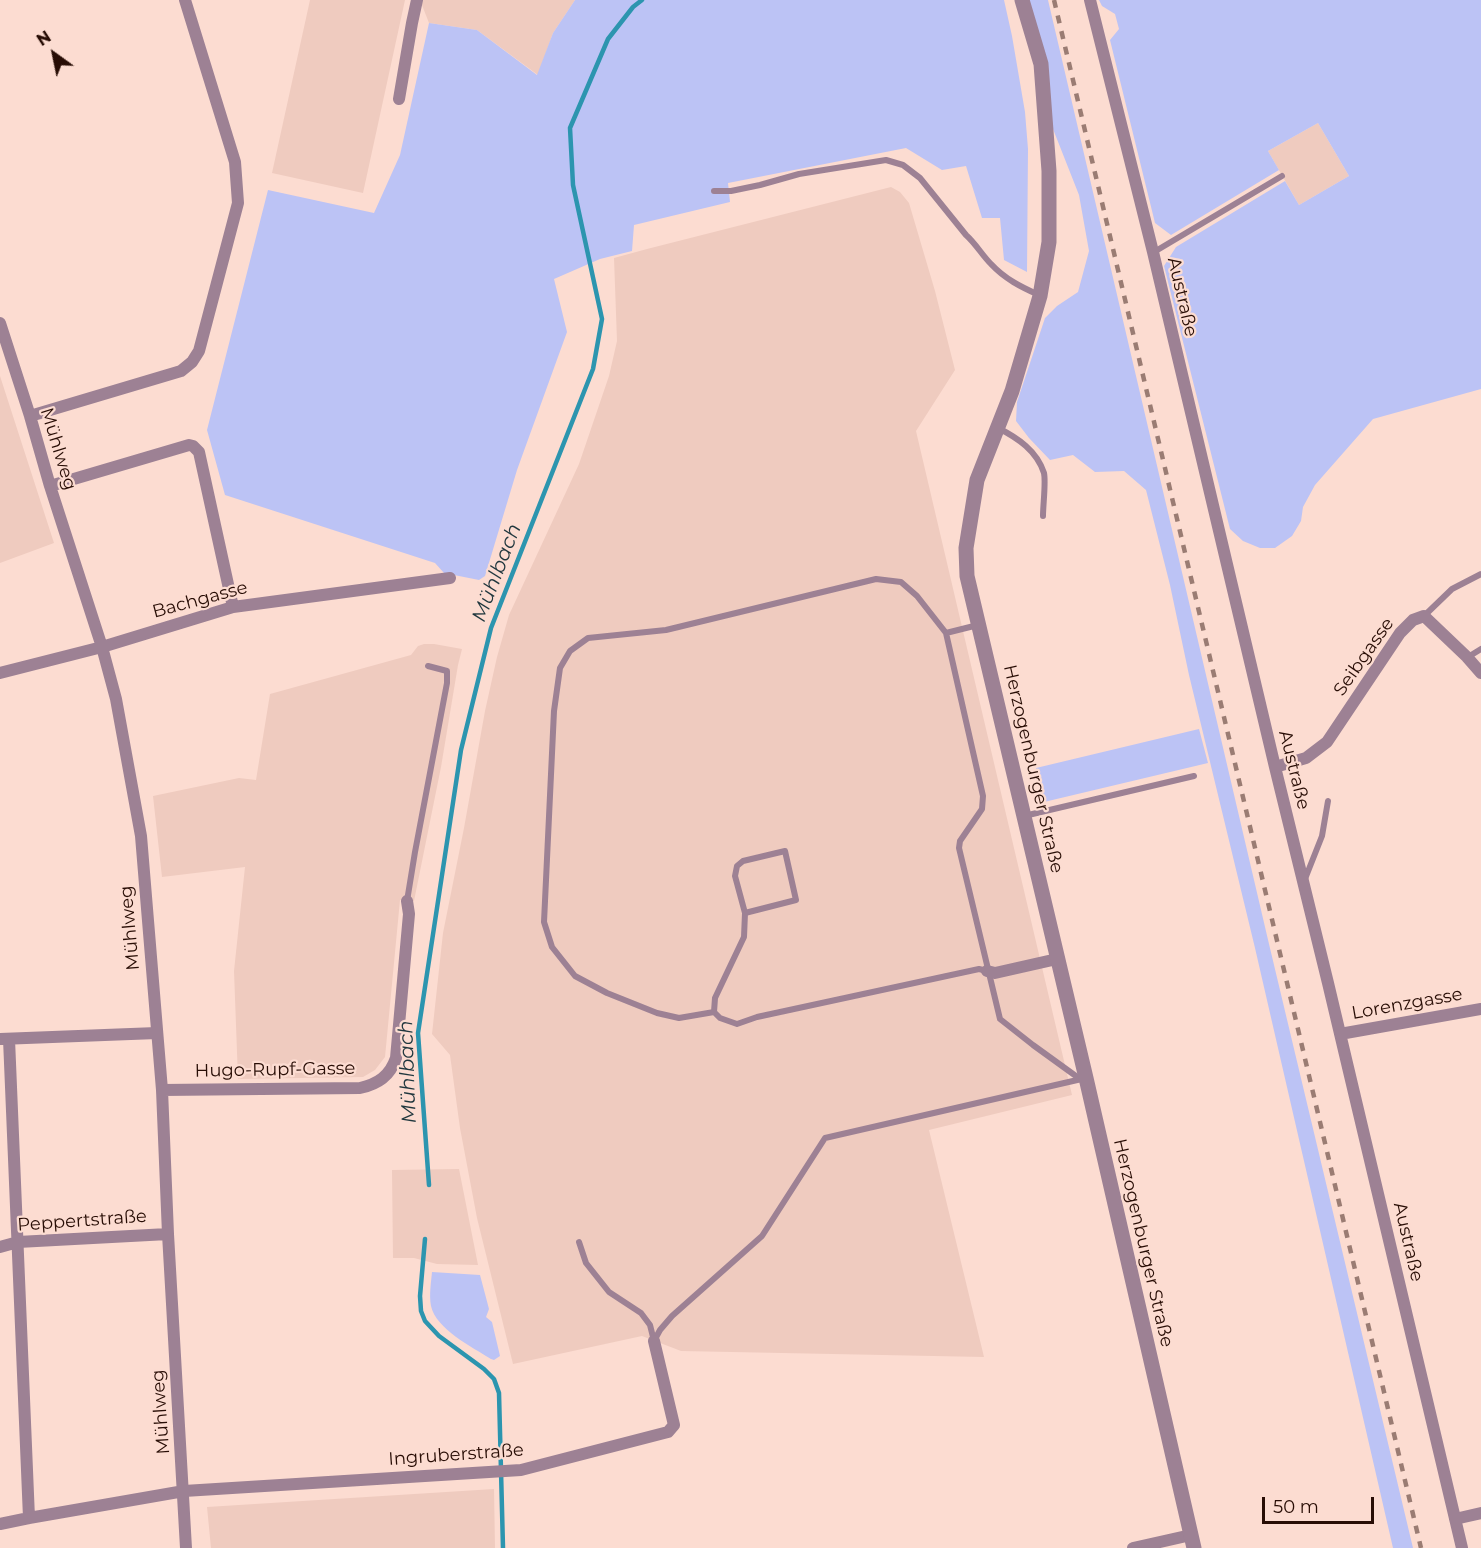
<!DOCTYPE html>
<html>
<head>
<meta charset="utf-8">
<style>
	body { margin:0 }
	#map { position:relative; width:1481px; height:1548px; overflow:hidden; background:#fcdcd1; font-family:Montserrat,sans-serif }
	canvas { display:block }
	.north { position:absolute; left:24px; top:24px; width:60px; height:60px; -webkit-text-stroke:4px #fcdcd1; paint-order:stroke; rotate:327deg; font-size:16px; font-weight:700; line-height:24px; text-align:center; color:#280d05 }
	.north::after { content:''; display:block; margin:auto; width:21px; height:27px; background:#280d05; clip-path:polygon(50% 0,100% 100%,50% 72%,0 100%) }
	.scale { position:absolute; left:1262px; top:1497px; width:112px; height:27px; box-sizing:border-box; border:3px solid #280d05; border-top:0; padding-left:8px; font-size:18px; line-height:21px; white-space:nowrap; color:#280d05; -webkit-text-stroke:4px #fcdcd1; paint-order:stroke }
</style>
</head>
<body>
<div id="map">
<canvas width="1481" height="1548"></canvas>
<div class="north">N</div>
<div class="scale">50 m</div>
</div>
<script>
const context = document.querySelector('canvas').getContext('2d');
context.lineJoin = 'round';
function fillPath(path, color) { context.fillStyle = color; context.fill(path, 'evenodd'); }
function strokePath(path, color, width, dash) { context.strokeStyle = color; context.lineWidth = width; context.lineCap = dash ? 'butt' : 'round'; context.setLineDash(dash || []); context.stroke(path); }
function drawText(font, color, halo, rows, align = 'center') {
  context.font = font + ' Montserrat,sans-serif'; context.lineWidth = 4.5; context.setLineDash([]); context.textBaseline = 'middle'; context.strokeStyle = halo; context.fillStyle = color; for (const [text, x, y, turn = 0] of rows) {
    context.save(); context.translate(x, y); context.rotate((+turn || 0) * Math.PI / 180); context.textAlign = isNaN(turn) ? turn : align; if (halo) context.strokeText(text, 0, 0); context.fillText(text, 0, 0); context.restore();
  }
}
fillPath(new Path2D(`
	M310 0H405L363 193 272 173Z
	M420 0H575L553 33 538 75 477 30 429 23Z
	M1318 123 1349 176 1299 205 1268 151Z
	M891 187 900 192 909 203 935 291 955 370 916 431 1072 1095 929 1130 984 1357 681 1351 642 1336 513 1364 477 1218 460 1128 450 1055 432 1034 443 933 464 828 485 711 497 657 509 615 579 464 609 376 617 341 614 258 647 249Z
	M0 376 54 543 0 563Z
	M424 644H434L462 649 458 665 441 767 414 901 400 900 385 1057 375 1070 363 1077 238 1079 234 971 245 867 162 877 153 796 239 778 256 780 270 694 411 655 418 646Z
	M459 1169 478 1265 437 1264 414 1258H393L392 1170Z
	M494 1489 495 1548H211L207 1507Z`), '#efcbbf');
fillPath(new Path2D(`
	M575 0H1004L1012 36 1025 112 1028 149 1027 272 1004 260 1000 218H982L966 166 942 170 906 148 728 183 730 202 634 225 632 251 600 259 554 279 567 332 517 470 485 576 479 580 444 573 435 563 225 495 207 430 268 190 374 213 400 155 429 23 477 30 537 75 553 33Z
	M1029 0H1048L1269 944 1413 1548H1393L1255 948 1189 675 1170 585 1146 490 1124 471 1095 472 1073 455 1050 460 1029 438 1016 421 1017 402 1045 318 1057 306 1078 292 1089 251 1079 195 1053 129Z
	M1099 0H1481V389L1373 419 1315 485 1303 507 1301 521 1292 536 1275 548H1260L1243 541 1230 529 1164 266 1176 247 1285 181 1299 205 1349 176 1318 123 1268 151 1279 170 1171 235 1155 223 1110 40 1119 29 1115 14 1102 6Z
	M1199 729 1208 763 1044 802 1036 768Z
	M432 1272 480 1275 489 1309 486 1317 492 1322 500 1356 494 1360 491 1359C472 1347 436 1329 431 1306 429 1295 431 1283 432 1272Z`), '#bcc3f5');
strokePath(new Path2D(`
	M429 1185 418 1033 461 750 491 628 593 369 602 319 573 185 570 128 608 39 633 7 642 0
	M425 1239 420 1296 421 1311 425 1321 439 1336 484 1369 494 1379 499 1393 503 1548`), '#2c95af', 4.5);
strokePath(new Path2D(`
	M714 191H731L760 185 799 174 886 160 903 165 920 178 966 235C976 244 982 255 991 264 1005 279 1021 287 1039 295
	M1154 252 1282 176
	M998 428C1018 438 1037 451 1044 473 1046 482 1043 505 1043 516
	M1424 616 1452 589 1481 574
	M946 633 983 796 982 809 960 841 959 848 1000 1019 1033 1045 1080 1079
	M1468 657 1481 649
	M1024 816 1194 776
	M1305 879 1322 836 1328 801
	M407 901 415 852 447 683V671L428 666
	M745 913 796 900 785 851 743 861 737 866 735 876 745 913 744 937 715 998 714 1012 720 1018 737 1024 757 1017 979 969 987 971
	M714 1012 679 1018 657 1013 607 993 575 976 552 947 544 922 554 711 560 668 570 651 588 638 666 630 876 579 901 582 917 596 946 633 978 625
	M579 1242 586 1263 609 1292 641 1313 650 1325 654 1341
	M654 1341 660 1330 672 1316 762 1236 825 1138 1086 1078`), '#9d8194', 6);
strokePath(new Path2D(`
	M1090 0 1153 252 1275 767 1328 983 1462 1548
	M399 99 412 23 417 0
	M0 323 30 416 50 486 102 647 116 699 141 836 162 1090 168 1234 186 1548
	M30 416 181 371 192 362 199 351 238 203 235 162 185 0
	M50 486 189 445 193 446 199 452 233 607
	M0 673 102 647 233 607 450 578
	M1275 767 1306 758 1327 742 1400 633 1413 620 1424 616 1467 657 1481 673
	M987 971 995 973 1057 959
	M1340 1034 1481 1009
	M0 1039 157 1033
	M9 1039 29 1518
	M162 1090 360 1088C378 1084 390 1076 396 1058L409 914 407 901
	M0 1247 18 1242 168 1234
	M1455 1519 1481 1513
	M0 1524 29 1518 184 1491 521 1470 668 1432 674 1425 654 1341
	M1133 1548 1191 1535`), '#9d8194', 12);
strokePath(new Path2D(`
	M1022 0 1041 64 1049 171V242L1040 296 1012 391 977 480 966 548 967 576 1086 1078 1194 1548`), '#9d8194', 15);
strokePath(new Path2D(`
	M1054 0 1421 1548`), '#9a7c73', 4.5, [8, 8]);
drawText('18px', '#280d05', '#fcdcd1', [
	["Austraße",1182,297,77],
	["Mühlweg",58,449,73],
	["Bachgasse",200,600,-15],
	["Seibgasse",1364,657,-55],
	["Herzogenburger Straße",1033,769,77],
	["Austraße",1294,770,76],
	["Mühlweg",130,928,-95],
	["Lorenzgasse",1407,1004,-10],
	["Hugo-Rupf-Gasse",275,1070,-1],
	["Peppertstraße",82,1221,-4],
	["Austraße",1408,1242,77],
	["Herzogenburger Straße",1143,1243,77],
	["Mühlweg",161,1412,-94],
	["Ingruberstraße",456,1455,-4]
]);
drawText('italic 20px', '#1f363d', '#fcdcd1', [
	["Mühlbach",497,573,-69],
	["Mühlbach",408,1072,-92]
]);
</script>
</body>
</html>
